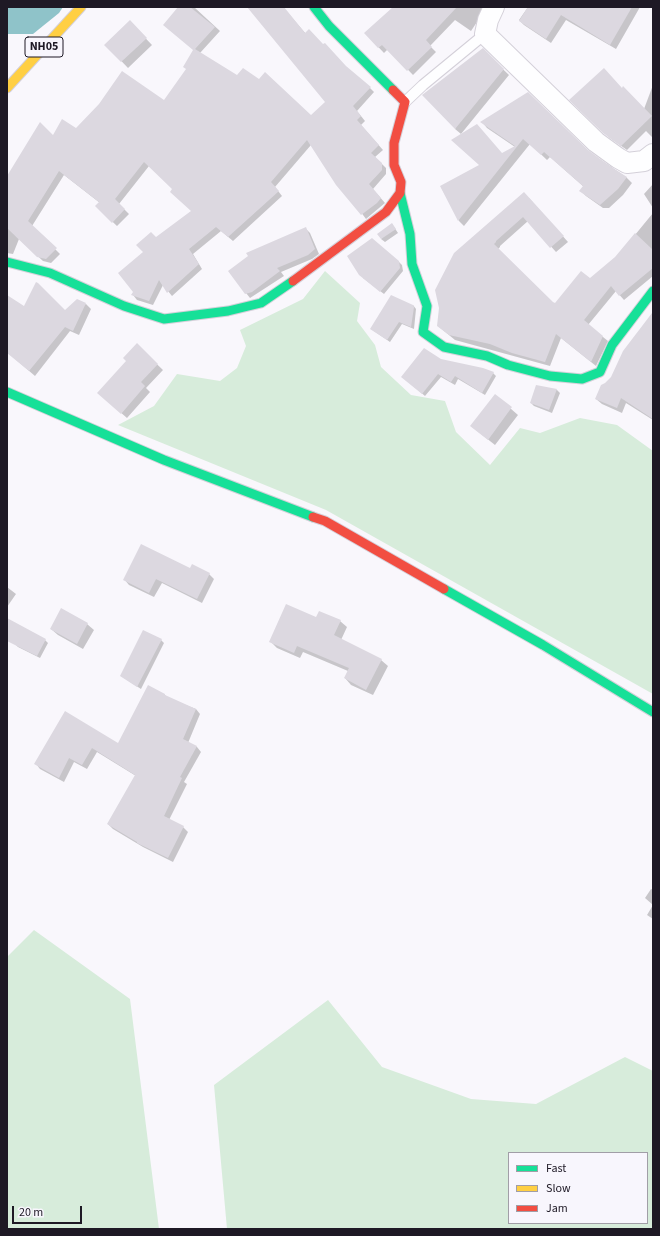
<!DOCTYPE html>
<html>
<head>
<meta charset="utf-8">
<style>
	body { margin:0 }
	#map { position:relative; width:660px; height:1236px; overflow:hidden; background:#f9f7fc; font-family:"Source Sans 3",sans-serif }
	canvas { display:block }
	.frame { position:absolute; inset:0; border:8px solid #1e1925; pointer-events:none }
	.legend { position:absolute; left:508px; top:1152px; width:140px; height:72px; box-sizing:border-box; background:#f8f6fd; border:1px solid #a19ea7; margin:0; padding:5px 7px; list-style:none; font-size:12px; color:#1e1925 }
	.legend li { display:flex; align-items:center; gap:8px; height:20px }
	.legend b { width:20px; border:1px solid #a19ea7 }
	.scale { position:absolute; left:12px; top:1206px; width:70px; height:18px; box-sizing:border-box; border:2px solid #1e1925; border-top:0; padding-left:5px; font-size:12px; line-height:14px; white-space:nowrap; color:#1e1925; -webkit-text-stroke:3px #f8f6fd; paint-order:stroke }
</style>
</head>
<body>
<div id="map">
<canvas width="660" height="1236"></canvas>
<div class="frame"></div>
<ul class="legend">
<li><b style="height:5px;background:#16e098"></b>Fast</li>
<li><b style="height:5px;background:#ffcf43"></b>Slow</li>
<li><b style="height:5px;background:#f24e42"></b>Jam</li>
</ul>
<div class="scale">20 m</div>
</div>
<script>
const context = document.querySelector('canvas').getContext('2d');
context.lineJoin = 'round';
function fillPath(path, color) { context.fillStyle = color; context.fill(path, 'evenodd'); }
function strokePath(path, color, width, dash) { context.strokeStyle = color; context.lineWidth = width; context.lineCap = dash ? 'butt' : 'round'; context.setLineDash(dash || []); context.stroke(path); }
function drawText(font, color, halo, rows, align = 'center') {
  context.font = font + ' "Source Sans 3",sans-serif'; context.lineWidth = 4; context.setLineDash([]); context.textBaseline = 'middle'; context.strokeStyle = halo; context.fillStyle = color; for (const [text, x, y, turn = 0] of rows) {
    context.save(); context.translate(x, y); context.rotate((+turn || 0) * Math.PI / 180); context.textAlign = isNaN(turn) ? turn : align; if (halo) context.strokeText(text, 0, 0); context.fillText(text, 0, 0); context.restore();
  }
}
fillPath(new Path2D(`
	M325 271 360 303 357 321 375 345 381 367 411 395 445 401 456 432 490 465 520 428 540 433 580 418 617 425 653 451V694L326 510 118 425 154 406 177 374 220 381 237 368 246 346 240 330 303 299Z
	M34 930 130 999 159 1229H7V957Z
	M328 1000 382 1067 471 1099 536 1104 625 1057 653 1071V1229H227L214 1085ZM509 1153H647V1223H509Z`), '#d7ecdb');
fillPath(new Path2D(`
	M7 7H63L59 13 33 34H7Z`), '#8fc3c9');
fillPath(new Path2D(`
	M180 7H194L220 31 200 53 238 77 311 116 327 102 248 7H283L306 34 370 88 374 92 357 111 365 121 361 125 383 150 375 157 386 168V174L373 189 385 203 366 219 311 145 275 187 282 196 233 241 221 231 193 254 202 269 172 296 163 285 153 305 137 300 133 295 144 253 156 238 192 211 174 189 149 166 119 204 129 214 117 226 96 206 100 203 64 175 32 226 60 254 51 263 43 261 19 239 13 254 7 253V178L53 137 164 102 187 70 194 51Z
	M411 7H487L471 31 455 20 430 46 436 52 413 75 388 49 384 53 365 33Z
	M528 7H640L616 49 566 20 551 43 524 25 519 20Z
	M130 22 152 45 128 68 106 45Z
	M483 50 509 75 461 134 455 129Z
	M653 85V138L646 131 627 150 610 138 570 100 622 89 644 109Z
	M482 122 589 152 626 177 632 183 623 195 609 208H603L586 196 581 191 584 187 550 157 547 160 530 144 464 226 459 221 441 187 515 147 487 128Z
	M653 184V208L644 194Z
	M529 198 568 242 556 252 528 221 500 246V247L498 249 552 303 556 304 590 280 616 258 653 213V276L624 300 616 291 588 325 608 341 596 366 561 338 550 366 455 340 438 326 440 307Z
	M392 224 398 233 385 242 381 239Z
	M306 229 310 233 319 254 312 259 281 272 284 276 250 298 246 293Z
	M399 262 402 265 403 271 384 294 363 278Z
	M7 296 24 308 65 312 86 304 91 309 79 335 70 331 35 376 7 352Z
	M413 305 416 309 414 329 402 324 390 342 371 329Z
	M653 315V420L626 403 622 413 602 404 596 399 612 378Z
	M137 345 163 370 146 388 150 392 127 418 104 398Z
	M441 360 493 373 496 376 485 395 458 379 455 385 441 377 425 396 406 380Z
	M537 386 557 390 560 393 552 413 534 406 531 403Z
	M495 395 518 415 495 445 471 426Z
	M190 569 209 574 214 579 202 603 162 583 154 597 129 585 124 579Z
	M7 587 16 594 7 607Z
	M340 621 347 627 341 640 381 660 388 666 373 695 351 685 345 678 348 671 303 652 300 658 277 648 271 642Z
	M87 624 94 630 83 649 58 635 51 629Z
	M45 640 48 643 40 658 18 647 15 644Z
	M161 640 164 643 141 689 121 676Z
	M165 695 168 698 196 709 200 714 188 743 197 747 201 752 184 782 187 784 169 820 183 827 188 832 173 862 143 847 113 829 108 824 136 776 97 752 87 769 74 762 64 782 40 769 36 764 65 713 119 745Z
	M651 889 653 890V919L647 915 653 905 645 898Z`), '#0003');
fillPath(new Path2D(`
	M178 7H190L215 27 195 49 237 75 243 68 259 79 265 72 311 115 325 102 247 7H284L305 33 309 29 323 44 325 43 346 66 371 87 353 106 361 116 357 120 379 145 371 153 382 163V170L369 184 381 198 377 203 361 215 336 185 307 140 271 182 279 191 228 237 216 227 189 249 199 264 167 293 159 280 149 301 131 295 133 292 118 273 143 252 136 245 151 232 156 237 191 211 170 192 172 189 144 162 115 199 125 209 112 223 95 206 99 202 59 171 28 221 57 248 46 259 37 257 7 228V176L40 122 53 135 62 119 76 128 99 104 122 71 164 100 186 69 183 67 193 50 163 25Z
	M393 7H457L426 40 432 47 407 71 382 45 378 48 364 33Z
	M528 7H632L610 45 561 15 546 39 519 21Z
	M130 20 147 38 121 62 104 45Z
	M483 48 504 69 455 129 422 95Z
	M604 68 622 88 623 86 652 116 621 146 603 133 569 100Z
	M528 92 588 150 611 167 627 177 618 189 600 205 579 191 583 186 544 152 541 155 523 139 458 221 440 186 479 165 451 140 477 124 502 153 515 146 480 122Z
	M524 192 564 236 550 248 523 217 496 241V242L494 244 553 302 555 303 581 271 590 278 615 257 635 233 653 250V268L619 296 611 286 584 320 603 336 591 362 556 334 545 362 512 353 490 344 449 335 437 326 439 308 435 290 454 253Z
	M392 223 396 229 381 239 377 234Z
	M306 227 315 249 308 255 277 268 280 271 252 292 245 294 228 271 248 256 246 253Z
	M372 238 399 261 400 268 380 292 359 275 347 256Z
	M36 282 38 283 65 310 77 299 86 303 73 331 65 327 29 371 7 353V295L24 306Z
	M391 295 413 305 414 307 411 327 399 322 387 340 370 329Z
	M652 313 653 314V419L621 398 617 408 595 399 601 385 605 383 611 377 623 351Z
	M137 343 158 364 141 382 145 386 121 414 97 393 126 361 123 358Z
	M424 348 441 359 483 368 494 372 482 393 455 376 451 382 438 374 422 394 401 377Z
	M536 385 557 389 549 410 530 403Z
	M495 394 512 407 488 440 470 426Z
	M141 544 190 568 192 564 210 573 197 599 156 579 149 593 123 580Z
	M286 604 316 617 319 611 341 620 334 635 382 659 366 690 344 678 349 668 297 646 294 653 269 642Z
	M61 608 88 623 77 644 50 629Z
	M7 618 46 639 37 656 7 641Z
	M143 630 162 639 137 687 120 676Z
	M148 685 165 694V695L196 709 183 739 197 746 180 777 182 778 164 816 184 826 168 858 137 843V842L107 824 135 775 92 748 82 765 69 758 59 778 34 764 65 711 118 743Z`), '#dcd8e0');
const lane = new Path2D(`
	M405 102 423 85 485 34`);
const street = new Path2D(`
	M494 7 488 20 485 34 596 142 618 158 627 163 644 161 653 154`);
const fast = new Path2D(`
	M314 7 329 26 393 90
	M400 193 410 234 412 264 427 306 423 332 444 347 487 356 508 365 550 376 582 379 600 372 612 345 653 291
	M7 262 50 273 124 306 164 319 228 311 261 303 293 281
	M7 392 164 460 313 517
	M444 589 543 645 653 712`);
const slow = new Path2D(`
	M7 88 81 7`);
const jam = new Path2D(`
	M293 281 386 212 400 193 401 182 394 165V143L405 102 393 90
	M313 517 325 521 444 589`);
strokePath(lane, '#d4d0d9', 12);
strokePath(street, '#d4d0d9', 22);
strokePath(fast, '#d4d0d9', 11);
strokePath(slow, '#d4d0d9', 11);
strokePath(jam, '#d4d0d9', 11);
strokePath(lane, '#fefeff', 10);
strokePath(street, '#fefeff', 20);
strokePath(fast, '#16e098', 9);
strokePath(slow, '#ffcf43', 9);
strokePath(jam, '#f24e42', 9);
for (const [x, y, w] of [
	[44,47,38]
]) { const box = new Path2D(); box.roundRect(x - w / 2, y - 10, w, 20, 3); context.fillStyle = '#f8f6fd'; context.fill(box); strokePath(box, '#1e1925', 1); }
drawText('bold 12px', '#1e1925', null, [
	["NH05",44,47]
]);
</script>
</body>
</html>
